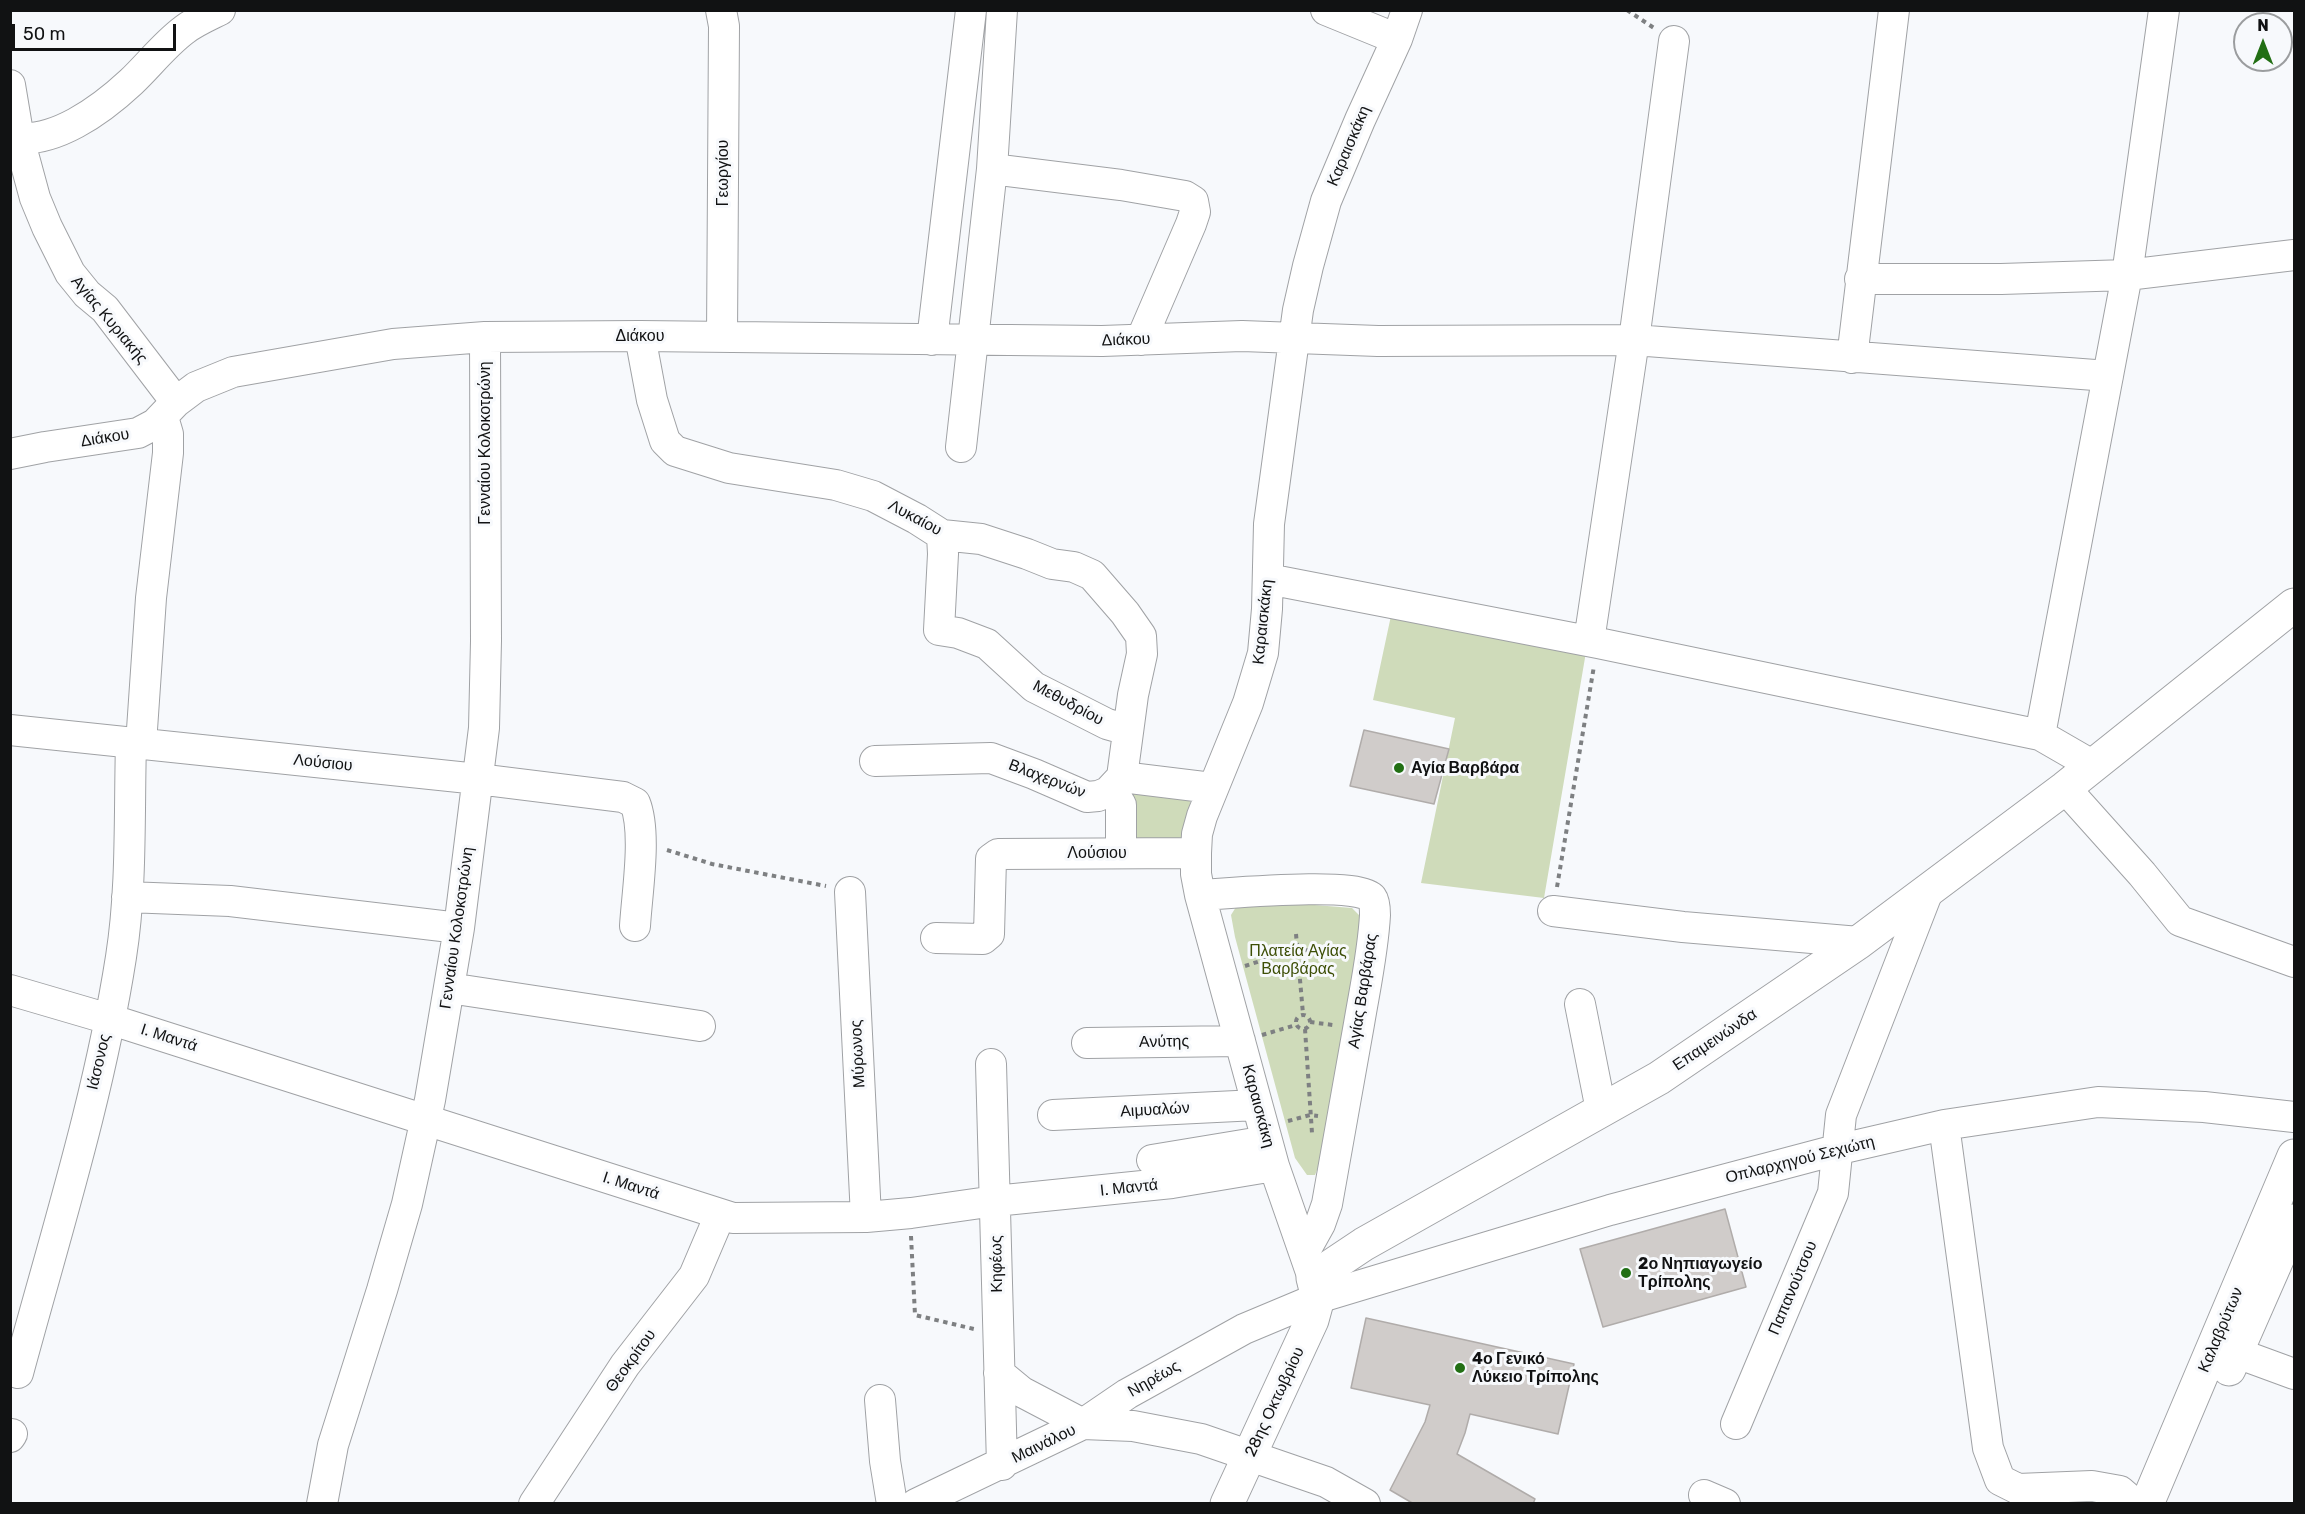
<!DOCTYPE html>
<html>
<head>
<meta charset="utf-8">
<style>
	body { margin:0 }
	#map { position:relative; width:2305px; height:1514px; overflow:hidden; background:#f7f9fc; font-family:Rubik,sans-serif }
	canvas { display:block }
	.frame { position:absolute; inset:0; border:12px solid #111213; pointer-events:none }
	.north { position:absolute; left:2233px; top:12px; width:60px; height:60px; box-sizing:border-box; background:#f7f9fc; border:2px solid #9b9d9f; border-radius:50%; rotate:0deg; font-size:16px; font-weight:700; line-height:24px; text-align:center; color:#111213 }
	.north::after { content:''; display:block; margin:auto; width:21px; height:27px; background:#226f14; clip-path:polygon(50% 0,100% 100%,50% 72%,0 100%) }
	.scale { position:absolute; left:12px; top:24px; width:164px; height:27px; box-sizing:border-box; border:3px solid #111213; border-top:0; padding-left:8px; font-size:18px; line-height:21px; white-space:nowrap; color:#111213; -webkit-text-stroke:4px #f7f9fc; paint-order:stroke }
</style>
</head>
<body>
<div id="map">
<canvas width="2305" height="1514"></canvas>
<div class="frame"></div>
<div class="north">N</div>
<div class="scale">50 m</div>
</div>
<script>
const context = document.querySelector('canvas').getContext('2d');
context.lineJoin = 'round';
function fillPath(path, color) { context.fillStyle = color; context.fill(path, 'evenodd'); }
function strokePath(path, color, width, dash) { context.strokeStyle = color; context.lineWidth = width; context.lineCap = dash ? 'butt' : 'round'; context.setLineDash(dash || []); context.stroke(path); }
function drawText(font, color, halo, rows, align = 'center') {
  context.font = font + ' Rubik,sans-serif'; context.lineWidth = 6; context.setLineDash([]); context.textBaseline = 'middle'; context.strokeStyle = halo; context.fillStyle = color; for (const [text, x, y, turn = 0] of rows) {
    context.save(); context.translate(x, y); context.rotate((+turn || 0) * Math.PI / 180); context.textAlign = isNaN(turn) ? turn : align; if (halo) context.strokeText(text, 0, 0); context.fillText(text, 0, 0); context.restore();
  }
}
fillPath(new Path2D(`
	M1392 611 1586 652 1544 898 1421 883 1455 718 1373 700Z
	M1132 791 1186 793 1191 804 1188 837 1129 843 1127 796Z
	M1290 903 1352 908 1362 918 1319 1165 1315 1175H1307L1295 1158 1235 937 1231 915 1236 907Z`), '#cfdbba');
const building = new Path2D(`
	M1364 730 1449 749 1434 804 1350 786Z
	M1725 1209 1746 1287 1603 1327 1580 1249Z
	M1366 1318 1574 1364 1558 1434 1470 1414 1465 1433 1457 1454 1535 1499 1533 1504H1414L1390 1490 1425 1422 1430 1405 1351 1388Z`);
fillPath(building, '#d0ccca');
strokePath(building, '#b0acaa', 1.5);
const minor = new Path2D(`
	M721 10 724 26 722 336
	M1326 10 1397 39
	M10 85 19 139 35 198 47 227 70 273 87 294 105 309 176 402
	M10 137C53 146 102 109 131 82 149 65 164 45 184 30 194 22 208 16 220 10
	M992 169 1121 185 1185 196 1193 201 1195 212 1191 224 1141 340
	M1860 279H2001L2127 275 2294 255
	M640 336 652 400 665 441 675 451 729 468 836 485 873 496 917 519 942 535 981 539 1027 554 1052 564 1074 567 1092 575 1125 613 1141 636 1142 654 1133 695 1122 777
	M932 340 971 10
	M1852 358 1894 10
	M961 447 992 169 1002 10
	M10 454 45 447 138 433 155 424 176 402 196 387 233 372 393 344 485 337 640 336 1102 341 1242 336 1378 341 1634 340 2108 376
	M942 535 943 554 939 630 958 633 987 644 1034 687 1107 724 1128 730
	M1268 579 1598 643 2040 735 2092 765
	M1589 641 1634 340 1674 41
	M10 730 478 779 623 797 635 803C647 833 637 892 635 926
	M2040 735 2127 275 2164 10
	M141 744 151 598 168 453V434L163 417
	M875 761 991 758 1034 774 1087 797 1098 796 1108 792 1122 777 1212 788
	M2065 788 2142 874 2180 921 2294 962
	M1108 792 1116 797 1121 805V853
	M850 892 866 1217
	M1200 895C1224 894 1359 881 1372 898 1375 902 1375 911 1375 915 1373 952 1365 988 1359 1024 1348 1084 1338 1144 1327 1204L1320 1224 1305 1251
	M127 897 230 901 459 928
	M1553 911 1683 927 1859 942
	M936 938 983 939 989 934 991 859 998 854 1196 853
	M449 988 700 1026
	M10 990 109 1019 733 1218 866 1217 911 1213 995 1201 1172 1183 1274 1166
	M1580 1004 1601 1110
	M1087 1043 1240 1041
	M991 1064 1002 1465
	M1053 1115 1257 1105
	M1944 1125 1988 1448 2000 1480 2018 1489 2092 1486 2120 1491 2135 1504
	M1152 1160 1267 1141
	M1313 1278 1274 1166 1200 895 1196 874V853L1197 834 1202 816 1248 703 1263 653 1267 609 1269 524 1298 310 1308 266 1326 201 1360 120 1397 39 1407 10
	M2215 1345 2294 1374
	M18 1373C55 1236 99 1098 121 957 132 887 129 814 131 743
	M999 1373 1022 1392 1083 1424
	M880 1400 885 1461 892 1504
	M1083 1424 1127 1394 1244 1329 1318 1298 1610 1210 1836 1150 1944 1125 2098 1102 2204 1107 2294 1117
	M1736 1424 1833 1193 1841 1115 1928 891
	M10 1437 12 1434
	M1704 1495 1725 1504
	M322 1504 333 1445 382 1290 407 1204 430 1100 459 928 484 728 486 641 485 337
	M534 1504 625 1365 694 1276 720 1215
	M916 1504 1083 1424 1133 1426 1201 1439 1326 1482 1365 1504`);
const major = new Path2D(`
	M2229 1369 2294 1221
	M1227 1504 1312 1320 1318 1298 1313 1278 1364 1244 1659 1078 1859 942 2065 788 2294 605
	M2147 1504 2294 1156`);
strokePath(minor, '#a0a2a5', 32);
strokePath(major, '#a0a2a5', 35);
strokePath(new Path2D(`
	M1627 10 1654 28
	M667 850 712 864 826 886
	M1557 887 1594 666
	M1296 934 1303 1014
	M1245 966 1297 949 1345 955
	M1296 1022a7 7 0 1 1 14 0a7 7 0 1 1-14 0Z
	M1310 1022 1333 1025
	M1305 1029 1312 1133
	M1262 1035 1296 1025
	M1288 1121 1310 1115 1318 1116
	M911 1236 915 1315 974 1329`), '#7e8082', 4, [4.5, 4.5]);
strokePath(minor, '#fff', 30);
strokePath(major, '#fff', 33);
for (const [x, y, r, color] of [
	[1399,768,6,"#226f14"],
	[1626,1273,6,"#226f14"],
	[1460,1368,6,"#226f14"]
]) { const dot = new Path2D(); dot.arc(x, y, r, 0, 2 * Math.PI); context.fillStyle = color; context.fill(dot); strokePath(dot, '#f7f9fc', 2); }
drawText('16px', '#111213', '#f7f9fc', [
	["Καραισκάκη",1349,146,-67],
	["Γεωργίου",723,173,-90],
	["Αγίας Κυριακής",109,320,50],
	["Διάκου",640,336],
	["Διάκου",1126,340,-2],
	["Διάκου",105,438,-9],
	["Γενναίου Κολοκοτρώνη",485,443,-90],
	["Λυκαίου",915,518,28],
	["Καραισκάκη",1263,622,-84],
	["Μεθυδρίου",1068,703,28],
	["Λούσιου",323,763,6],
	["Βλαχερνών",1047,779,21],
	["Λούσιου",1097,853],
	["Γενναίου Κολοκοτρώνη",457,928,-82],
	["Αγίας Βαρβάρας",1363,991,-81],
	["Ι. Μαντά",169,1038,18],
	["Επαμεινώνδα",1715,1040,-34],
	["Ανύτης",1164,1042,-1],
	["Μύρωνος",858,1054,-93],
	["Ιάσονος",99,1062,-77],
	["Καραισκάκη",1258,1106,75],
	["Αιμυαλών",1155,1110,-3],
	["Οπλαρχηγού Σεχιώτη",1800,1160,-14],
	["Ι. Μαντά",631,1186,18],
	["Ι. Μαντά",1129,1188,-6],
	["Κηφέως",997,1264,-91],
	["Παπανούτσου",1793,1288,-67],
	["Καλαβρύτων",2221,1330,-67],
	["Θεοκρίτου",631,1361,-54],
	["Νηρέως",1154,1379,-30],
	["28ης Οκτωβρίου",1275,1402,-65],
	["Μαινάλου",1044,1444,-26]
]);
drawText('bold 16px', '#111213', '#f7f9fc', [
	["Αγία Βαρβάρα",1411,768],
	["2ο Νηπιαγωγείο",1638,1264],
	["Τρίπολης",1638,1282],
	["4ο Γενικό",1472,1359],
	["Λύκειο Τρίπολης",1472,1377]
], 'left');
drawText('16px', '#3d4e06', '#f7f9fc', [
	["Πλατεία Αγίας",1298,951],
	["Βαρβάρας",1298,969]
]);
</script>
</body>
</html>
